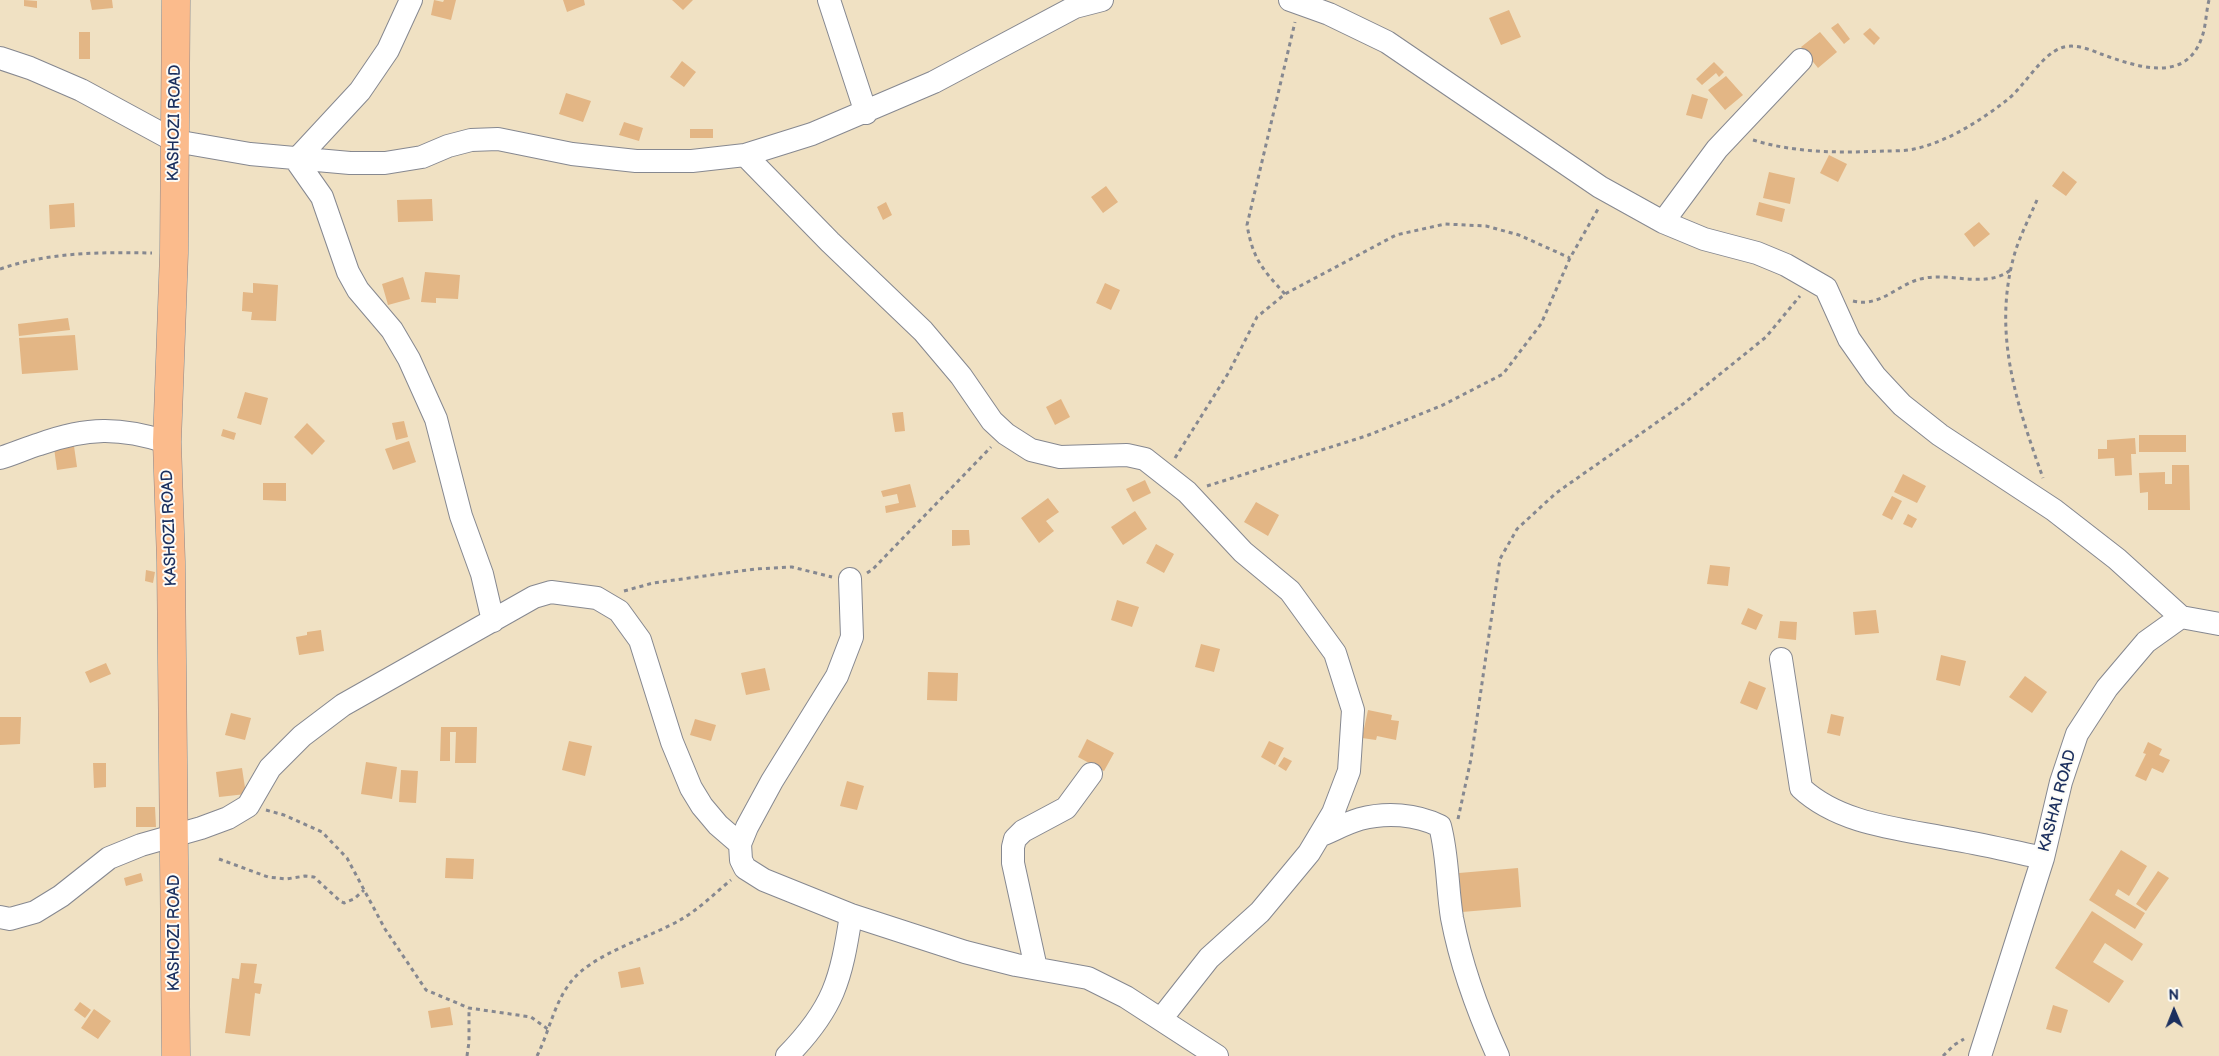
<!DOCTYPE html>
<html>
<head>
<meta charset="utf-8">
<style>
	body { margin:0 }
	#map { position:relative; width:2219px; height:1056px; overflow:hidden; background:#f0e1c3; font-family:"Balsamiq Sans",sans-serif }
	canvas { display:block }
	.north { position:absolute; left:2149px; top:986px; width:50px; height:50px; -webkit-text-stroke:4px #fdfcf7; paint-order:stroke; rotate:359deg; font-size:14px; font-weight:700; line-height:20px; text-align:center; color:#1b2f5e }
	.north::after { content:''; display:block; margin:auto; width:18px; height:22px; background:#1b2f5e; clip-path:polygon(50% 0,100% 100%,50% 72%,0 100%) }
</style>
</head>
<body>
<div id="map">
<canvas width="2219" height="1056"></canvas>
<div class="north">N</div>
</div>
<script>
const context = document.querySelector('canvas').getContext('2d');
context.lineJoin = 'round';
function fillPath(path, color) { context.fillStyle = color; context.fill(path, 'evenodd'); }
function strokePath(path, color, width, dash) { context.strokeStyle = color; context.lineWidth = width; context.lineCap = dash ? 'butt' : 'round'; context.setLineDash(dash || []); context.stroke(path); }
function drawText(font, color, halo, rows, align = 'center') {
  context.font = font + ' "Balsamiq Sans",sans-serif'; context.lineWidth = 4; context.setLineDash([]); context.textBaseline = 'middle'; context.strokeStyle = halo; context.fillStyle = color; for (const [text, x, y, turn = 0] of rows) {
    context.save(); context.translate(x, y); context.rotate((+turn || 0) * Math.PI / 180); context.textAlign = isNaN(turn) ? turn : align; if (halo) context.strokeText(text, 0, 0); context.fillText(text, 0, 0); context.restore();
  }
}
fillPath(new Path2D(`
	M24 0 37 1V8L24 6Z
	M90 0H112L113 8 92 10Z
	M434 0 443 2 444 0H456L451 20 431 15Z
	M563 0H584L585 5 567 12Z
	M672 0H693L683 10Z
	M1509 10 1521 37 1501 45 1489 18Z
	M1838 23 1850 39 1844 44 1831 28Z
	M1870 28 1880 38 1874 45 1863 34Z
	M79 32H90V59H79Z
	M1820 32 1837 52 1818 68 1801 47Z
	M682 61 696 72 684 87 670 77Z
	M1714 62 1724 72 1719 77 1716 73 1702 85 1696 79Z
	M1726 76 1743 95 1725 110 1708 90Z
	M566 93 591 101 583 122 559 114Z
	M1692 94 1708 99 1702 119 1686 115Z
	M624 122 643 128 639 141 619 135Z
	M690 129H713V138H690Z
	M1829 155 1847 164 1838 182 1820 173Z
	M2063 171 2077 182 2066 196 2052 186Z
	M1769 172 1795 178 1790 204 1763 198Z
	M1106 186 1118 202 1103 213 1091 197Z
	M432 199 433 221 398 222 397 200Z
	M886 202 892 215 883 220 877 207Z
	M1759 202 1785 209 1782 222 1756 215Z
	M74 203 75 227 50 229 49 205Z
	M1979 222 1990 234 1974 247 1964 234Z
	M425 272 460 275 458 299 436 298V303L421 302Z
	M403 277 410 299 388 305 382 284Z
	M253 283 278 285 276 321 251 320 252 312 242 311 243 292 253 293Z
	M1105 283 1120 290 1111 310 1096 303Z
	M68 318 70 330 19 336 18 324Z
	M75 335 78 370 22 374 19 338Z
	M245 392 268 398 261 425 237 418Z
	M1061 399 1070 417 1055 425 1046 407Z
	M903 412 905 431 895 432 892 413Z
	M404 421 408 437 396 440 392 423Z
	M307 423 325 441 312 455 294 437Z
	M223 429 236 433 234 440 221 436Z
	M2139 435H2186V452H2139Z
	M2135 438 2136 454H2131L2132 475 2115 476 2114 458 2098 459V449H2107V440Z
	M409 441 416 462 393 470 385 449Z
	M74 446 77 467 57 470 54 448Z
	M2172 465H2189L2190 510H2148V492L2140 493 2139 473 2165 472V484H2172Z
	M1903 474 1926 486 1917 503 1894 492Z
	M1145 480 1151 493 1133 502 1126 489Z
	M263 483H286V501L263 500Z
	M910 484 916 507 886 513 885 506 899 503 897 494 883 497 881 491Z
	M1892 496 1902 501 1892 520 1882 515Z
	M1048 498 1059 512 1046 521 1054 531 1039 543 1021 518Z
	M1256 502 1279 515 1268 536 1244 522Z
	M1135 511 1147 529 1123 545 1111 527Z
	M1908 514 1917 519 1912 528 1903 524Z
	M952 530H969L970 545 952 546Z
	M1156 544 1174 554 1164 573 1146 563Z
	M1710 565 1730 567 1728 586 1707 584Z
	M146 570 155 572 153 583 145 581Z
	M1117 600 1139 607 1132 627 1111 620Z
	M1748 608 1763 615 1756 630 1741 624Z
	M1876 610 1879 633 1855 635 1853 612Z
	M1780 621 1797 622 1796 640 1778 638Z
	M321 630 324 651 299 655 296 637 307 635V632Z
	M1201 644 1220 649 1214 672 1195 667Z
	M1941 655 1966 661 1960 686 1936 680Z
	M106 663 111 674 90 683 85 672Z
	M765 668 770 690 746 695 741 673Z
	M928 672 958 673 957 701 927 700Z
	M2025 676 2047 692 2032 713 2009 697Z
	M1749 681 1766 688 1757 710 1740 703Z
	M1368 710 1392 715 1391 720 1399 721 1396 740 1377 736 1376 740 1362 738Z
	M231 713 251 718 245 740 225 735Z
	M1831 714 1844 717 1840 736 1827 733Z
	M0 717H21L20 744 0 745Z
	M695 719 716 725 711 741 690 735Z
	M441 727H477L476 763H455L456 732H450V761H440Z
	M1087 739 1114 753 1104 771 1078 757Z
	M569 741 592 746 585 776 562 770Z
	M1269 741 1284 748 1275 765 1261 757Z
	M2148 742 2162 749 2159 755 2170 760 2163 773 2152 768 2146 781 2135 776 2146 754 2143 753Z
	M1284 757 1292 761 1286 771 1278 766Z
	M366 762 397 767 392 799 361 794Z
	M93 763H106V787L94 788Z
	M242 768 246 794 219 797 216 772Z
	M401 770 418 771 416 803 399 802Z
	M847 781 864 786 857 810 840 806Z
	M136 807H155L156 827H136Z
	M2121 850 2147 866 2129 896 2118 889 2115 895 2145 913 2135 929 2089 900Z
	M446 858 474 859 473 879 445 878Z
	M1518 868 1521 907 1462 912 1459 873Z
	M2158 871 2169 878 2146 911 2136 904Z
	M141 873 143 881 126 886 124 878Z
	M2092 911 2143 944 2132 961 2105 943 2093 962 2124 981 2109 1003 2055 968Z
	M241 963 257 964 254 983 262 984 260 994 255 993 250 1036 225 1033 232 978 239 979Z
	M640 967 644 984 621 988 618 972Z
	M80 1002 91 1010 85 1018 74 1010Z
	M2053 1005 2068 1010 2061 1033 2046 1029Z
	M450 1007 453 1025 431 1028 428 1011Z
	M94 1009 111 1021 98 1039 81 1028Z`), '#e3b685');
const minor = new Path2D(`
	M411 0 388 50 360 91 296 160 322 197 348 272 358 290 392 330 409 359 436 419 461 516 482 574 493 621
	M829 0 866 113
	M1290 0 1329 14 1387 42 1600 187 1663 222 1704 239 1757 253 1786 265 1826 288 1849 339 1875 376 1902 405 1940 435 2054 510 2117 559 2181 617
	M0 58 30 68 81 90 175 141 250 154 350 163H385L422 157 448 146 471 140 498 139 572 154 636 161H692L745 155 812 134 934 82 1075 7 1102 0
	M745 155 830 242 923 331 961 376 992 421 1006 434 1031 450 1060 457 1127 455 1145 459 1187 492 1243 552 1290 591 1335 653 1353 710 1349 771 1333 813 1309 853 1260 912 1209 958 1161 1019
	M1663 222 1717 149 1801 60
	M0 458C14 454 26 448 40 444 87 427 120 427 167 442
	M850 579 852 637 837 676 772 781 747 827 740 844 741 860 745 868 764 880 851 915 965 952 1016 965 1088 978 1126 997 1217 1056
	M1781 659 1801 788C1842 826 1904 829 1957 840 1986 845 2015 852 2043 858
	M1319 836C1332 831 1346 823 1360 819 1386 812 1416 814 1440 826 1448 856 1447 887 1452 918 1461 965 1478 1012 1498 1056
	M0 917 10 919 35 912 61 896 109 858 141 845 201 828 228 818 248 806 270 768 302 736 343 705 534 597 551 592 597 598 619 611 640 640 672 742 691 788 702 806 718 825 740 844
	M1036 968 1013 863V847L1015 839 1023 831 1066 808 1091 774
	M787 1056C834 1008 841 980 851 915
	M1980 1056 2043 858 2061 782 2077 734 2107 688 2146 642 2181 617 2219 624`);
const major = new Path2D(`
	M176 1056 171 562 167 442 174 253 176 0`);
strokePath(minor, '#868890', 24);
strokePath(major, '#868890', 29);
strokePath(new Path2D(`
	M1753 140C1795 153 1840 153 1884 151 1893 151 1904 151 1914 149 1947 142 1980 121 2007 100 2024 87 2041 55 2061 48 2073 43 2089 49 2101 54 2135 66 2186 85 2202 37 2206 26 2206 12 2209 0
	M2037 200C2030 216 2022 232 2016 249 1991 330 2016 402 2043 478
	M0 269C49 252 101 252 152 253
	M1285 294C1262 269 1253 259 1247 225L1295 22
	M1853 301C1882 308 1899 282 1925 278 1955 273 1987 289 2012 269
	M1175 458 1229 372 1257 317 1285 294 1396 235 1445 224 1486 226 1519 235 1570 258
	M1207 486 1366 436 1443 405 1503 374 1541 324 1570 258 1598 209
	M867 573 873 569 991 447
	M624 591 653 583 755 569 792 567 832 577
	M266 810 284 815 322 832 347 858 385 929 426 990 469 1008 531 1017 549 1030
	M1458 819 1471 759 1500 559 1517 529 1556 493 1683 404 1766 337 1800 296
	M219 859 268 877 286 879 305 876 314 877 340 901 344 903 354 899 364 890
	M467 1056 469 1042V1008
	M537 1056C549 1032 554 1004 570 983 591 954 649 938 680 920 698 910 715 893 731 880
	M1943 1056 1954 1045 1964 1039`), '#868890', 3, [4, 4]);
strokePath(minor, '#fff', 22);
strokePath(major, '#fbbb8c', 28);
drawText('16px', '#1b2f5e', '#fdfcf7', [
	["KASHOZI ROAD",175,123,-89],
	["KASHOZI ROAD",170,528,-92],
	["KASHAI ROAD",2058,801,-75],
	["KASHOZI ROAD",175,933,-90]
]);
</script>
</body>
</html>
